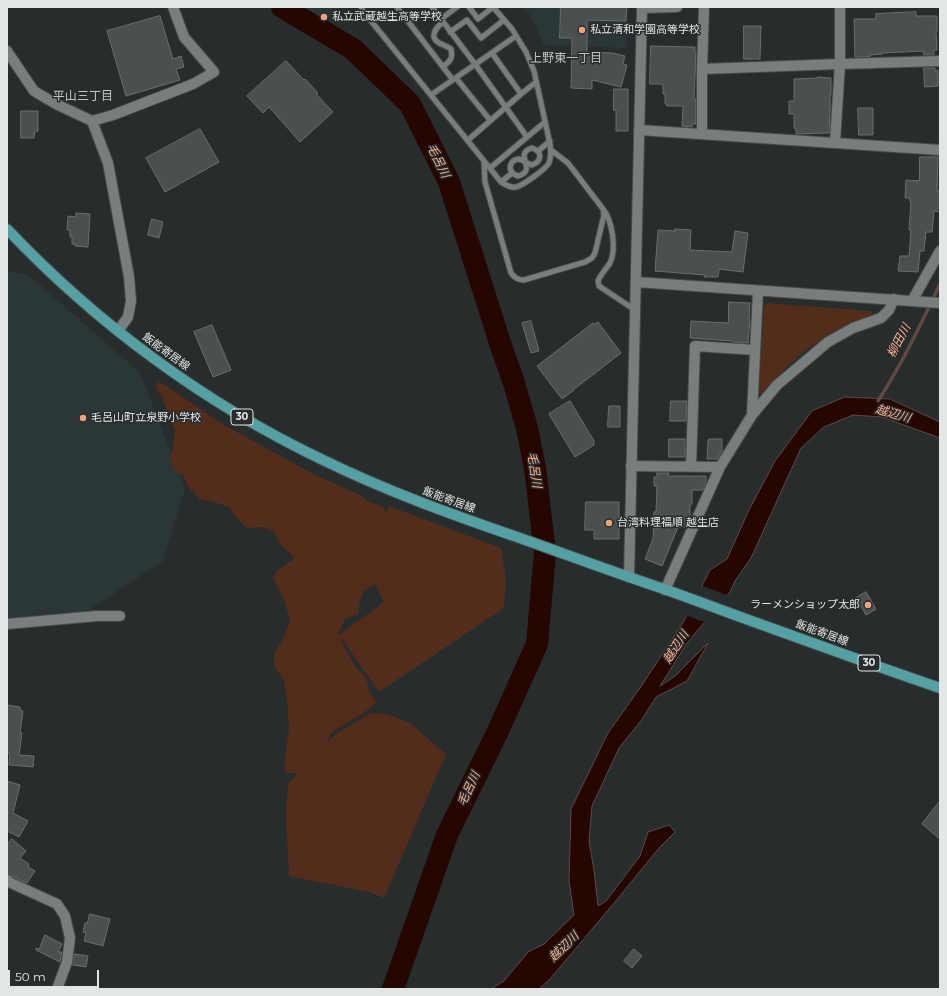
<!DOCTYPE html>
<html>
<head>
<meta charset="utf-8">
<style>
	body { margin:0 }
	#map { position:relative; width:947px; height:996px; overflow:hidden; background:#272c2c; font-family:Montserrat,sans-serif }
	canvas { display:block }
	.frame { position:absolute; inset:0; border:8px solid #e3e6e6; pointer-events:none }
	.scale { position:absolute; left:8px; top:970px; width:91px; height:18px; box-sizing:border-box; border:2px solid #e3e6e6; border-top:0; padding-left:5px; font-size:12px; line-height:14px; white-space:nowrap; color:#e3e6e6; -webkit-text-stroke:3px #272c2c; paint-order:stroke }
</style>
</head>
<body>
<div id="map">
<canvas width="947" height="996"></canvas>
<div class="frame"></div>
<div class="scale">50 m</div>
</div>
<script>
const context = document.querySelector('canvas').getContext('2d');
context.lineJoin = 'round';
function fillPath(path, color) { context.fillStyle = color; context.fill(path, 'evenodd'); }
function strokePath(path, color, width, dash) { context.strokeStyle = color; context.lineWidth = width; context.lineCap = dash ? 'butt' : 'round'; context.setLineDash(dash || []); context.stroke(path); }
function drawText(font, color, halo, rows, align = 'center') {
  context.font = font + ' Montserrat,"Noto Sans JP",sans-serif'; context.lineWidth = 3; context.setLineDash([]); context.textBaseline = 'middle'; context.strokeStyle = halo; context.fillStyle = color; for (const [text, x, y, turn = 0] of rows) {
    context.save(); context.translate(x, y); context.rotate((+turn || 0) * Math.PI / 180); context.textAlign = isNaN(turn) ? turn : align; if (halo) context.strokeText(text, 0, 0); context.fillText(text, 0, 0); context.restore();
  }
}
fillPath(new Path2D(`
	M302 7H339L325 22Z
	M522 7H627L626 48 544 45 530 15Z
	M7 271 29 275 140 373 185 488 163 561 88 611 7 618Z`), '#2b3737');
fillPath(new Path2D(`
	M768 303 872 311 873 315 852 322 829 335 803 352 782 372 764 394 759 393 764 306Z
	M158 382 165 385 224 425 317 476 341 486 360 495 369 502 380 505 387 512 389 506 501 548 506 578 504 608 379 692 340 636 344 647 356 667 366 678 370 693 377 702 365 712 332 732 326 743 336 734 371 713 387 714 410 723 446 754 384 898 369 892 289 876 286 815 288 784 298 773H285V756L289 728 287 700 284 681 274 665V652L283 639 290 621 285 602 273 578 278 570 295 558 282 546 274 532 263 527 246 528 236 517 229 507 214 502 200 499 187 486 184 476 173 470 170 458 173 447 175 431 161 395 155 387ZM376 583V586L384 602 339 635V632L345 619 358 614 360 602 364 591Z`), '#532d1c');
const water = new Path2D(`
	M845 397 890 399 940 422V438L882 417 853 415 824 427 801 448 751 558 735 581 730 592 687 643 660 686 675 676 708 643 687 681 656 697 643 718 619 748 592 806 589 841 594 870 598 906 606 901 640 856 648 832 669 825 675 832 659 848 615 902 550 979 539 989H491L504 981 528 952 544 944 574 915 569 881 571 809 608 733 642 685 684 621 710 570 727 559 748 512 775 461 812 411Z`);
fillPath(water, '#260600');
strokePath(water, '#5f4945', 1);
fillPath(new Path2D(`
	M700 585 730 596 707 623 685 615Z`), '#272c2c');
strokePath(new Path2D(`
	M878 401C902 364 921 324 940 284`), '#5f4945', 3.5);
strokePath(new Path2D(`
	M282 7 353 49 410 104 449 182 501 346 514 383 527 428 535 468 545 553 537 644 498 731 447 835 393 989`), '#260600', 22);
const building = new Path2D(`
	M561 7H627L626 21 587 20V52L612 53 625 56 623 64 627 65 621 87 592 80V89L571 88 572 38H560Z
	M916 12V16H937V31H936L937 50H934V55H924L923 51 882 53V54L870 55V57H855L854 19H876V14Z
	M160 16 173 59 181 56 184 67 176 69 180 80 126 96 107 31Z
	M744 26H761L760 59H744Z
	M651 46 695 47V53H696L694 99H696V124H692V127L682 126 683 106H667V104H665V94H663V84H650Z
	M286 61 304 80 305 79 318 93 316 94 333 112 300 142 269 107 263 113 247 96Z
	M924 68H935V71L938 70V86L925 87Z
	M818 77 831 78V95H830V112L829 133 796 134V129L794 128V114H789V101H794V79L818 78Z
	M614 89H628V131H616V110H614Z
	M858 108H873V135H859Z
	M21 111H38V131H35L34 138H21Z
	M200 129 219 162 165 192 146 158Z
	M920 157H938L937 191H940V212L934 211 932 232H926L924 251H920L918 272 898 271 900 256H909L911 230H909L911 202H910V198H905L906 180 919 181Z
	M76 213 90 214 88 247 75 246V244H72V237H70V230H67L68 216 76 217Z
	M152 219 163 222 159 238 148 235Z
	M675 229 691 230 690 250 732 252 735 231 748 233 743 272 719 269 718 277H704L705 275 655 271 658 230 675 231Z
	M729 302 750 303 749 320H750L748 343 733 342V341L690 338 691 321 728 323Z
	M531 321 539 351 531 353 522 323Z
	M598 322 621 353 573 390V391L562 399 537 366 593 323 595 324Z
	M212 325 231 370 213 377 194 332Z
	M570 401 594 441V445L575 457 549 414Z
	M671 401H687L686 421H670Z
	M609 406H620V427H608Z
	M669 439H685V457H669Z
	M709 439H722V451L717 459H707L708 440H709Z
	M657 473H669L668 476H706V483L703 490H692V504H690V518L688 523H687L686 527H678L662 566 645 559 653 539 654 512H656L657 486H654V477H657Z
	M586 502H619V539H594V530H585Z
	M866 592 876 609 866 615 856 598Z
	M7 705 20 707V710L23 711 20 733H22L19 755 34 756 33 767 9 765 10 753H7Z
	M7 781 20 785 13 813 28 821 19 837 7 831Z
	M940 801V839L922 824Z
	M12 839 26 851 20 858 29 864 28 867 35 871 27 883 7 874V845Z
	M90 914 110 919 103 946 84 941 86 933 83 932 85 923H87Z
	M45 935 62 944 58 952H62L60 962 36 950V948L39 949Z
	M634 949 642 956 632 968 624 961Z
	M75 954 88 956 86 967 73 965Z`);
fillPath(building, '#4a4f4f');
strokePath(building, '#696e6e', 1);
const lane = new Path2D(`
	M361 7 363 11 501 182C506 185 510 188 516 187 522 186 546 169 549 163 551 158 551 149 550 144L534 71 526 52 512 29 493 7
	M397 7 453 80
	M432 7 475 64 527 137
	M469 7 478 19 493 7
	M441 19 457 7
	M450 32 467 20 481 38 504 20
	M492 53 521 94
	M443 67C450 60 453 60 451 49 447 46 443 45 439 43 428 36 437 27 443 22
	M456 78 490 120
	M431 95 516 36
	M468 140 521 94 536 82
	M551 150 568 163 603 209
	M538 151 550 141
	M484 162 485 182 511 273C515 278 518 280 524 280L585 262 592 258 595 253 604 215 603 209C612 220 617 249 610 263 606 269 601 274 598 281L599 286 635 310
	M525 162C514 152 502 171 518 176 539 170 512 154 532 148 543 152 542 161 532 165L525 162
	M490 168 545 122
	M501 182 512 173`);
const street = new Path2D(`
	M7 51 34 91 56 104 92 121 108 163 129 277 131 301 128 317 118 331
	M702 69 840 64 940 61
	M92 121 113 115 193 84 214 72 184 37 173 7
	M639 130 940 150
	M702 134V69L704 7
	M835 142 840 64V7
	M912 301 940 251
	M752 415 758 291
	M631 466 720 467
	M691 466 695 346 755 350
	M665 590 720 467 752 415 777 385 828 342 853 328 881 318 889 310 894 299
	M7 624 97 616H120
	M7 880 11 883 57 904 65 916 70 938 67 962 57 989`);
const secondary = new Path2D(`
	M642 8 677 7
	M636 282 940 303
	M629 577 642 7`);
const primary = new Path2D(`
	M7 229C96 323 204 403 321 459 384 490 450 514 517 537 565 554 613 572 661 588 690 598 718 609 746 619 810 642 875 666 940 688`);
strokePath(lane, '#474b4b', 7);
strokePath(street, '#474b4b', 12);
strokePath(secondary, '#474b4b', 12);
strokePath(primary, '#474b4b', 12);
strokePath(lane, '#787d7d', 5);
strokePath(street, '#787d7d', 10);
strokePath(secondary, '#787d7d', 10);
strokePath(primary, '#54a0a2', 10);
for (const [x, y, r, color] of [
	[324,17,4,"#f1a17d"],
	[582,30,4,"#f1a17d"],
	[83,418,4,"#f1a17d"],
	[609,523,4,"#f1a17d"],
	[868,605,4,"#f1a17d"]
]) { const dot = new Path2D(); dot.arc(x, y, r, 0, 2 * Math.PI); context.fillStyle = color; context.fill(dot); strokePath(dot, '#272c2c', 1.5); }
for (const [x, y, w] of [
	[242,417,22],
	[869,663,22]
]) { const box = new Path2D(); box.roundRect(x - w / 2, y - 8, w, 16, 3); context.fillStyle = '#272c2c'; context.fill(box); strokePath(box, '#e3e6e6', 1); }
drawText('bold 10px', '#e3e6e6', null, [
	["30",242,417],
	["30",869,663]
]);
drawText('11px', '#e3e6e6', '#272c2c', [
	["私立武蔵越生高等学校",332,17],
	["私立清和学園高等学校",590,30],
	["毛呂山町立泉野小学校",91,418],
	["台湾料理福順 越生店",617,523],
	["ラーメンショップ太郎",860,605,"right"]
], 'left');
drawText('11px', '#e3e6e6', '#272c2c', [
	["飯能寄居線",166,352,36],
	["飯能寄居線",449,500,20],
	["飯能寄居線",822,633,20]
]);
drawText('12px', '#c0c6c6', '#272c2c', [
	["上野東一丁目",566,58],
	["平山三丁目",83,96]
]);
drawText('italic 12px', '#ffb08e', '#272c2c', [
	["毛呂川",438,161,64],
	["柳田川",899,341,-62],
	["越辺川",893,414,16],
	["毛呂川",534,470,81],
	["越辺川",676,647,-57],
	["毛呂川",469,789,-65],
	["越辺川",564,947,-44]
]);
</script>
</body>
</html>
